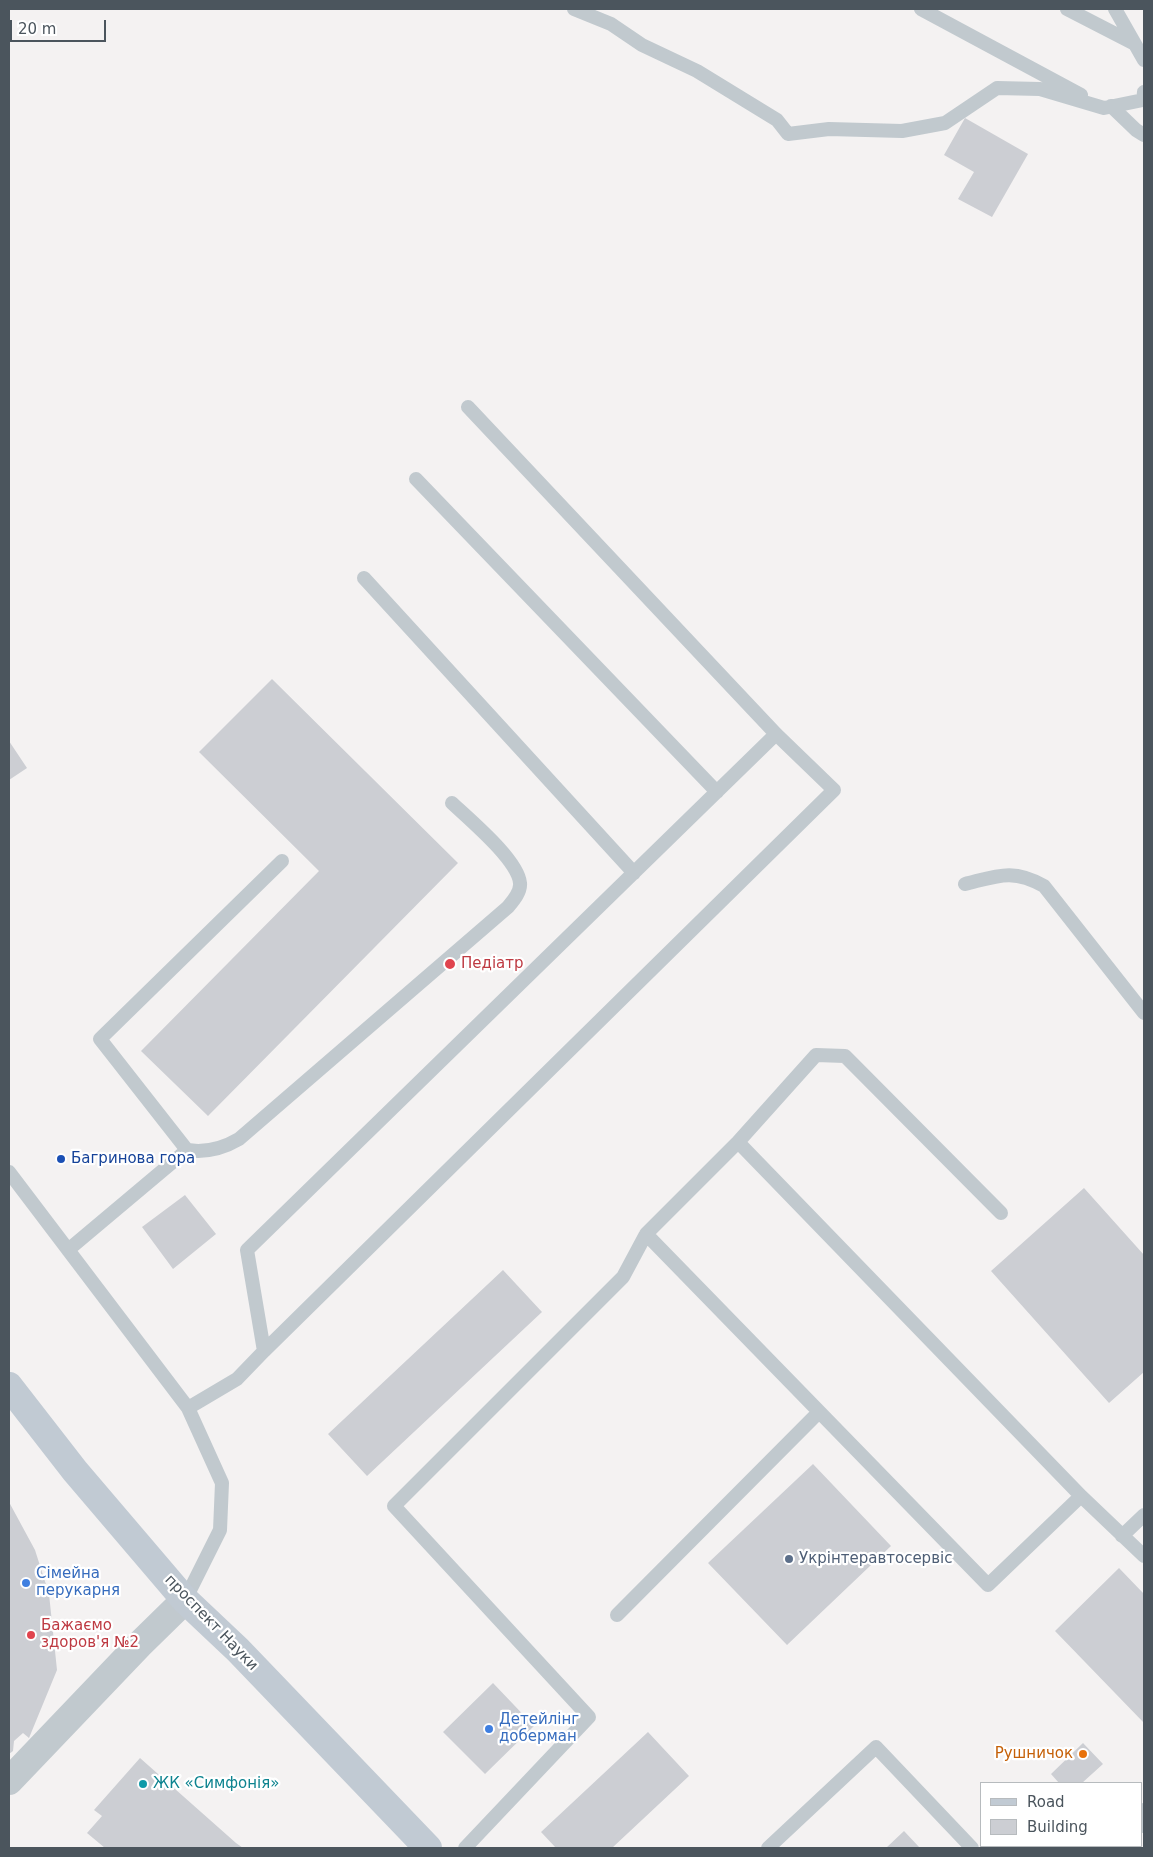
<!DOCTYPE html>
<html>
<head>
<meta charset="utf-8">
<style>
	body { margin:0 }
	#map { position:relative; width:1153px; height:1857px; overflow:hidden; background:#f4f2f2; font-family:"DejaVu Sans",sans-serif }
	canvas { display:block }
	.frame { position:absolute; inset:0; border:10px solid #4b555d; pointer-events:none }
	.legend { position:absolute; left:980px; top:1782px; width:162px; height:65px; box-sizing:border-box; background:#fff; border:1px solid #b7bbbe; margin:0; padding:6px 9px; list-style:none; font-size:15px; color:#4b555d }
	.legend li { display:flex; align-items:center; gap:10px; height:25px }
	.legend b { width:25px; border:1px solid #b7bbbe }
	.scale { position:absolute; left:10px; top:20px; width:96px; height:22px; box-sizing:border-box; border:2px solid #4b555d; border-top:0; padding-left:6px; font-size:15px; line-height:18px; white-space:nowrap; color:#4b555d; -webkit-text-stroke:4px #fff; paint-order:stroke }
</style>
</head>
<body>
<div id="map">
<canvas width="1153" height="1857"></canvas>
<div class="frame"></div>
<ul class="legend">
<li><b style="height:6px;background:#c1cad3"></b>Road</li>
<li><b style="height:14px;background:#ccced3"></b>Building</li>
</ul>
<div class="scale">20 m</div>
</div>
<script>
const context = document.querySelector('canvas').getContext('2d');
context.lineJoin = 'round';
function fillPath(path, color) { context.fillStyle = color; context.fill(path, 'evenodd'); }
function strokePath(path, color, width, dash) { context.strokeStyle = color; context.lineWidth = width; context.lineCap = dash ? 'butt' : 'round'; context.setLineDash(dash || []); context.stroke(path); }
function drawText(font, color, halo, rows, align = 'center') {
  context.font = font + ' "DejaVu Sans",sans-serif'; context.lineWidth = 4.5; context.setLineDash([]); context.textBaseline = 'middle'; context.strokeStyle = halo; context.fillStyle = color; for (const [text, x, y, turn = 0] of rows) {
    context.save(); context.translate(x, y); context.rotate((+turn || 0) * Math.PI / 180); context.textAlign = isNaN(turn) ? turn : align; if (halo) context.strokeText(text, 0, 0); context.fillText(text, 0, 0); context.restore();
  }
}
fillPath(new Path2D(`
	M965 118 1028 154 992 217 958 199 974 172 944 155Z
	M272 679 458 863 208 1116 141 1051 319 871 199 752Z
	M9 741 27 768 9 780Z
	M1084 1188 1144 1255V1372L1109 1403 991 1271Z
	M185 1195 216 1234 173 1269 142 1227Z
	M503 1270 542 1312 367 1476 328 1434Z
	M813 1464 891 1546 787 1645 708 1563Z
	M9 1502 35 1550 49 1594 57 1670 29 1738 23 1733 14 1741 13 1751 9 1754Z
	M1119 1568 1144 1594V1723L1055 1631Z
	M493 1683 534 1726 485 1774 443 1732Z
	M648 1732 689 1776 612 1848H556L541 1832Z
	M1083 1743 1103 1764 1082 1783H1059L1051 1774Z
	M140 1758 236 1843 243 1848H105L87 1833 102 1816 94 1810Z
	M904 1831 920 1848H886Z`), '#ccced3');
strokePath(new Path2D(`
	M574 9 611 24 642 45 697 71 777 120 788 134 829 129 902 131 945 123 997 88 1040 89 1104 108 1143 100 1144 92
	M921 9 1081 95
	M1067 9 1135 44
	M1115 9 1144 60
	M1111 106 1136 130 1144 135
	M416 479 717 792
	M364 578 634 873
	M965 884C997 876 1013 868 1044 886L1144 1013
	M738 1142 1081 1496 1144 1556
	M187 1150C206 1153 222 1149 239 1139L508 907C513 901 521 892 520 883 518 860 470 820 452 803
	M9 1172 188 1408 222 1483 220 1530 185 1600
	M1001 1213 845 1056 816 1055 738 1142 646 1234 988 1585 1081 1496
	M68 1250 187 1150 100 1039 282 861
	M264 1351 834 790 776 734 468 407
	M188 1408 237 1379 264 1351 247 1250 776 734
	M1122 1536 1144 1515
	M617 1615 819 1412
	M465 1848 589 1717 394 1506 623 1277 646 1234
	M768 1848 876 1747 972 1848`), '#c1c9ce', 14);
strokePath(new Path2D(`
	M9 1781 139 1645 185 1600
	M1142 1819 1144 1817
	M1113 1848 1115 1846`), '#c1c9ce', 28);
strokePath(new Path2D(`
	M9 1386 75 1471 185 1600 238 1650 428 1848`), '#c1cad3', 28);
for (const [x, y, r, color] of [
	[450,964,6,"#e0444e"],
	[61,1159,5,"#1a4fb4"],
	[789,1559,5,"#5c6f8a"],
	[26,1583,5,"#3f7fe0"],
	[31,1635,5,"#e0444e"],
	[489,1729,5,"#3f7fe0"],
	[1083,1754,5,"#e8710a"],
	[143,1784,5,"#0f9aa8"]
]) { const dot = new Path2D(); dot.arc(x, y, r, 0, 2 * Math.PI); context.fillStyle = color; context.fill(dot); strokePath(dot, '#fff', 2); }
drawText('15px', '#be3a42', '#fff', [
	["Педіатр",461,964],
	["Бажаємо",41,1626],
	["здоров'я №2",41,1643]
], 'left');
drawText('15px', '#164399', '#fff', [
	["Багринова гора",71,1159]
], 'left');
drawText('15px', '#4e5e75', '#fff', [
	["Укрінтеравтосервіс",799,1559]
], 'left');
drawText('15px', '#366cbe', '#fff', [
	["Сімейна",36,1574],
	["перукарня",36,1591],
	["Детейлінг",499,1720],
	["доберман",499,1737]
], 'left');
drawText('15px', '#4b555d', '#fff', [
	["проспект Науки",211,1623,46]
]);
drawText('15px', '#c56008', '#fff', [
	["Рушничок",1073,1754]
], 'right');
drawText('15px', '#0d838f', '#fff', [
	["ЖК «Симфонія»",153,1784]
], 'left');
</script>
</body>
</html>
